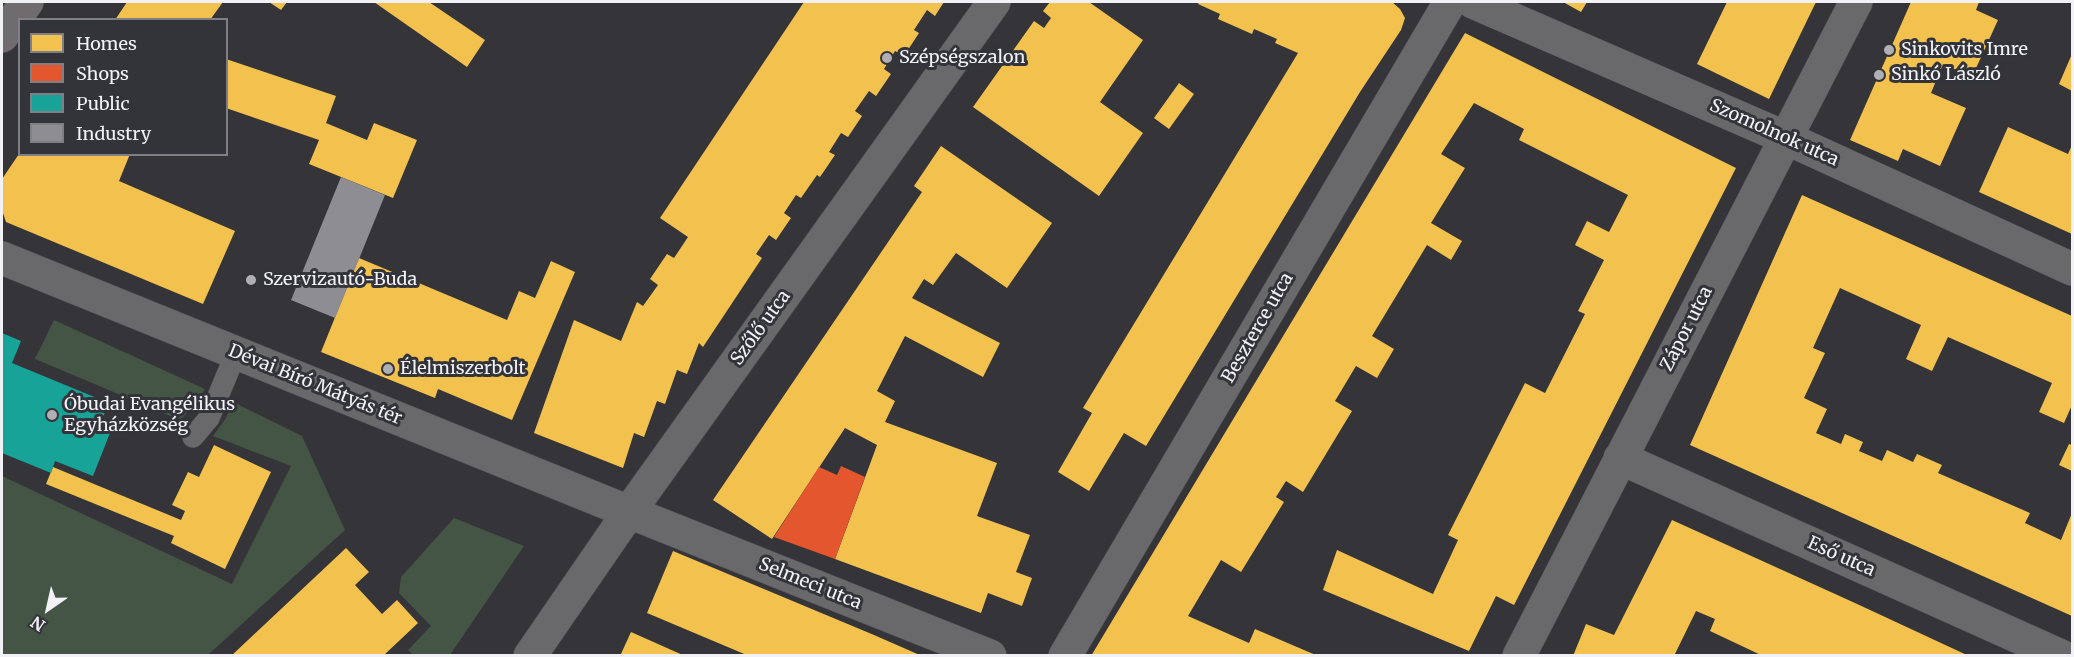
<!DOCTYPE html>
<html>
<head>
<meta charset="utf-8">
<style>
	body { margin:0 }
	#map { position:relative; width:2074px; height:657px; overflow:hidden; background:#343439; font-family:Merriweather,serif }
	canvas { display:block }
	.frame { position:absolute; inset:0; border:3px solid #f2f2f6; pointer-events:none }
	.legend { position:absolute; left:18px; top:18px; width:210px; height:138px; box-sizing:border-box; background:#33333a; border:2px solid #7f7f85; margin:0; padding:8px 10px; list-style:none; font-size:18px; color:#f2f2f6 }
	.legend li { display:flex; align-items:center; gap:12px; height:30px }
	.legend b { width:30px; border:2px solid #7f7f85 }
	.north { position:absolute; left:18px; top:579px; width:60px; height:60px; -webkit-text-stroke:4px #33333a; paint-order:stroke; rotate:214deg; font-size:16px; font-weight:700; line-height:24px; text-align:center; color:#f2f2f6 }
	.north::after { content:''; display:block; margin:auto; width:21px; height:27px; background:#f2f2f6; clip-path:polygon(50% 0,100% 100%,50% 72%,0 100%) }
</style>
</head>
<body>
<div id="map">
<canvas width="2074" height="657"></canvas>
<div class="frame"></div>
<ul class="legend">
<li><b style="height:16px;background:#f2c14e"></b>Homes</li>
<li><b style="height:16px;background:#e4572e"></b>Shops</li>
<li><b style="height:16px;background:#17a398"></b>Public</li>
<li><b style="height:16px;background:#8d8d92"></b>Industry</li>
</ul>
<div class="north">N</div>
</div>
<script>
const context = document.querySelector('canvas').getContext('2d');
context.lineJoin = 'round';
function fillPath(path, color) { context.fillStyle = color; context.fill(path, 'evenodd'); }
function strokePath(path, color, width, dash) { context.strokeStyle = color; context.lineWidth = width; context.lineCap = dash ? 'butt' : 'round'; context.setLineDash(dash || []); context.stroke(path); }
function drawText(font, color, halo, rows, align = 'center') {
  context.font = font + ' Merriweather,serif'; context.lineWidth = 6; context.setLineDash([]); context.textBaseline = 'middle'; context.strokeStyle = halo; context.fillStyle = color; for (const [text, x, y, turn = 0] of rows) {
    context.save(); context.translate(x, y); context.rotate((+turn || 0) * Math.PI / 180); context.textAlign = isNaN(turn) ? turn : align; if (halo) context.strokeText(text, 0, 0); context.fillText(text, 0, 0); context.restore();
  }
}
fillPath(new Path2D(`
	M54 320 205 389 196 404 180 420 35 359Z
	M233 402 302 436 345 530 208 655H2V476L232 584 291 466 213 436 226 418Z
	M454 518 524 546 450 655H413L408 650 431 626 399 593 401 577Z`), '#445545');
fillPath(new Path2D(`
	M127 2H223L210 20H115Z
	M269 2H287L281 10Z
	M374 2H429L485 40 467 67Z
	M804 2H944L935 16 927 10 914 30 919 33 904 56 895 51 884 69 891 74 876 96 869 91 855 111 862 116 848 137 841 133 829 152 835 155 820 177 817 175 801 198 796 195 784 213 791 218 776 240 769 235 756 254 762 258 703 347 699 343 687 374 677 370 665 404 657 401 644 437 634 433 623 468 534 433 574 320 621 341 637 302 643 306 658 285 650 279 667 254 674 258 688 237 660 218Z
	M1050 2H1089L1143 40 1100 102 1143 133 1099 196 973 107 1034 21 1044 28 1051 18 1043 11Z
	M1199 2H1392L1400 9 1405 18 1401 30 1360 92 1146 446 1124 433 1089 491 1058 472 1092 413 1083 408 1298 53 1275 43 1277 39 1254 29 1252 34 1218 19 1220 14 1198 4Z
	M1563 2H1587L1581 12Z
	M1727 2H1816L1769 99 1697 64Z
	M1911 2H1979L1976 10 1998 20 1972 77 1943 64 1931 93 1966 108 1940 166 1903 149 1898 161 1850 140Z
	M1465 33 1736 168 1514 605 1496 596 1469 651 1323 590 1337 550 1433 594 1458 540 1448 535 1525 383 1545 393 1585 314 1578 311 1604 260 1575 245 1587 221 1609 232 1628 195 1519 140 1524 129 1474 103 1441 154 1465 168 1431 223 1462 241 1451 260 1427 245 1372 336 1394 349 1377 378 1356 366 1335 401 1352 411 1303 492 1286 481 1276 497 1284 502 1241 572 1221 560 1188 616 1249 643 1255 629 1318 656H1091Z
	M2072 54V91L2059 84Z
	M226 59 336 96 326 123 367 140 374 123 417 140 393 198 309 164 319 140 226 108Z
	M1179 83 1194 94 1169 129 1154 118Z
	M2008 127 2068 154 2072 145V234L1979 192Z
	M941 146 1052 223 1007 288 956 253 933 285 924 279 912 298 1000 343 983 377 905 336 877 391 895 401 885 422 997 463 977 516 1030 535 1016 572 1032 578 1022 606 988 593 981 613 835 559 877 445 845 428 772 539 713 500 922 192 914 186Z
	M19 154H130L119 181 235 231 203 304 6 222 2 210V179Z
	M1802 195 2072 316V405L2064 423 2039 412 2052 383 1948 337 1932 371 1906 359 1921 325 1840 288 1813 348 1825 353 1804 398 1827 409 1816 433 1841 444 1845 434 1863 442 1859 451 1882 461 1887 450 1913 462 1917 454 1942 465 1938 473 2030 513 2025 523 2061 540 2072 513V616L1690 445Z
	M359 258 507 320 519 291 535 298 551 261 575 272 512 420 438 389 435 398 321 352Z
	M2069 444 2072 445V471L2059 465Z
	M214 445 271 472 225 569 171 543 174 536 46 484 53 467 181 520 185 511 172 505 188 472 199 477Z
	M1672 520 1855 603 1969 656H1763L1710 631 1715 619 1696 611 1674 656H1573L1586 624 1614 635Z
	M346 548 369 572 355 585 382 614 397 600 418 623 383 656H231Z
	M673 551 874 635 922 656H749L647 613Z
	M631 632 685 656H620Z`), '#f2c14e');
fillPath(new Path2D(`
	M841 466 865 477 835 559 774 537 819 467 837 475Z`), '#e4572e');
fillPath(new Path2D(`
	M2 333 21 341 12 363 109 403 98 428 110 433 93 476 55 461 51 473 2 453Z`), '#17a398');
fillPath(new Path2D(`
	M341 177 385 195 335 318 291 300Z`), '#8d8d92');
const service = new Path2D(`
	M193 437 209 418 236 353`);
const minor = new Path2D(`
	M1473 2 1786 138 2072 269
	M2 258 629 512 990 656
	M1620 458 2061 656
	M530 656 629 512 994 2
	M1065 656 1450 2
	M1519 656 1856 2`);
const secondary = new Path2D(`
	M2 36 27 2`);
strokePath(service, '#505054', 22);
strokePath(minor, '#505054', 34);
strokePath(secondary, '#505054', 34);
strokePath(service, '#69696b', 21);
strokePath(minor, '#69696b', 33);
strokePath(secondary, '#6f6b6e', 33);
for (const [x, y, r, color] of [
	[1889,50,6,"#b0b0b4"],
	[887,58,6,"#b0b0b4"],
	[1879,75,6,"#b0b0b4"],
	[251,280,6,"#b0b0b4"],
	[388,369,6,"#b0b0b4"],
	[52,415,6,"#b0b0b4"]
]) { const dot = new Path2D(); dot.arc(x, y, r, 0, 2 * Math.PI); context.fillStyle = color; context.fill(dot); strokePath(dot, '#33333a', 2); }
drawText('18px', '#f2f2f6', '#33333a', [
	["Sinkovits Imre",1901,50],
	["Szépségszalon",899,58],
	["Sinkó László",1891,75],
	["Szervizautó-Buda",263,280],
	["Élelmiszerbolt",400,369],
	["Óbudai Evangélikus",64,405],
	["Egyházközség",64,426]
], 'left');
drawText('18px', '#f2f2f6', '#33333a', [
	["Szomolnok utca",1774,133,24],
	["Szőlő utca",761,328,-54],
	["Beszterce utca",1258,328,-60],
	["Zápor utca",1687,329,-63],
	["Dévai Bíró Mátyás tér",315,385,22],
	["Eső utca",1841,557,24],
	["Selmeci utca",810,584,22]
]);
</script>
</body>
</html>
